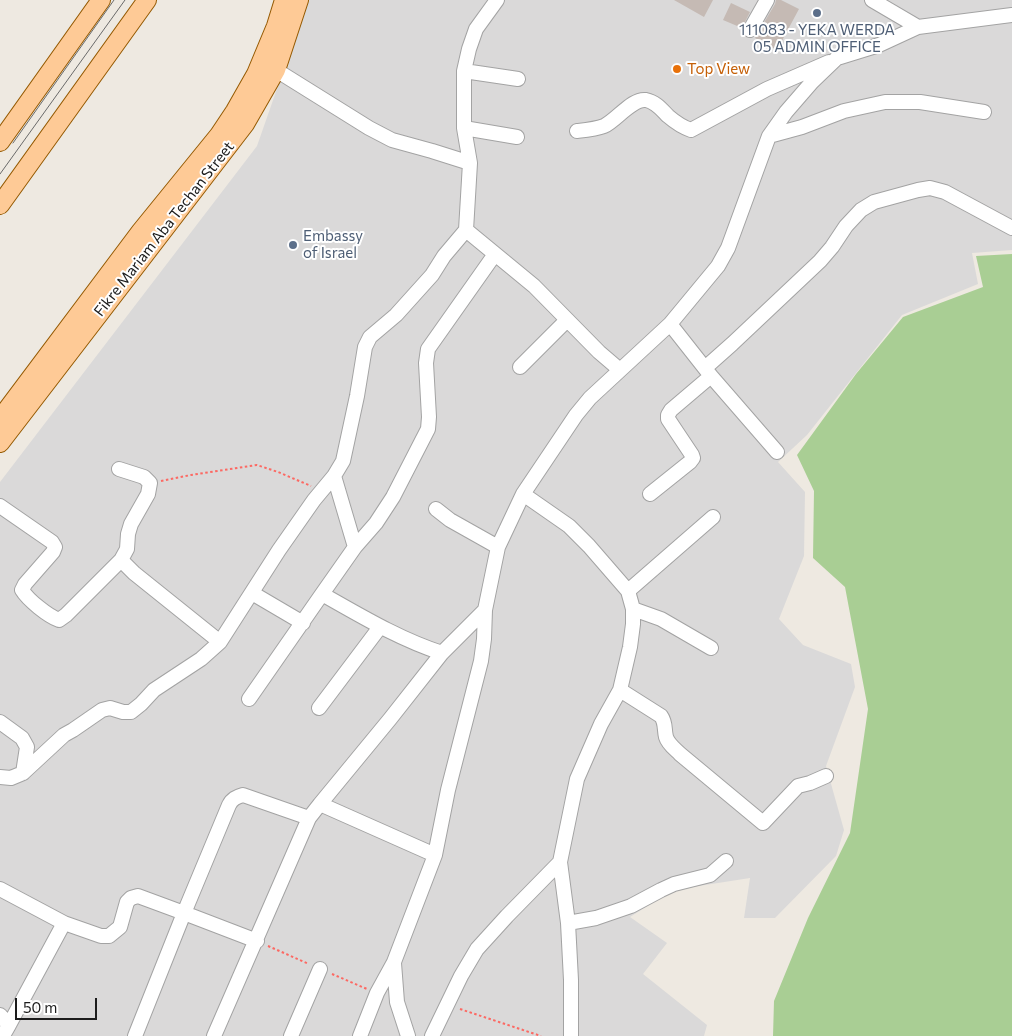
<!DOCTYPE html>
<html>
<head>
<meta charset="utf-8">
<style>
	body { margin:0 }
	#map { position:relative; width:1012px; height:1036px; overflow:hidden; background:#eee9e1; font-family:Commissioner,sans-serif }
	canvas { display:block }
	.scale { position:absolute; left:15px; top:998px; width:82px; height:22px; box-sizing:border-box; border:2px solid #1c1c1c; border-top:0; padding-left:6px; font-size:15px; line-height:18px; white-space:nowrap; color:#1c1c1c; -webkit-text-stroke:4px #fff; paint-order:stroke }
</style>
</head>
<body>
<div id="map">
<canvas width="1012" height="1036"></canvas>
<div class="scale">50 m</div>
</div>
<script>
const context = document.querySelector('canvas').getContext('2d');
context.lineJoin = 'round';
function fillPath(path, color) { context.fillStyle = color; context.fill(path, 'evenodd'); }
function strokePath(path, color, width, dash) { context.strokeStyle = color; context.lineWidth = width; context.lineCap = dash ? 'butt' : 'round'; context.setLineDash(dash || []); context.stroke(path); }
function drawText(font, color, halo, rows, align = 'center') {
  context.font = font + ' Commissioner,sans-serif'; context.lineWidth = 4; context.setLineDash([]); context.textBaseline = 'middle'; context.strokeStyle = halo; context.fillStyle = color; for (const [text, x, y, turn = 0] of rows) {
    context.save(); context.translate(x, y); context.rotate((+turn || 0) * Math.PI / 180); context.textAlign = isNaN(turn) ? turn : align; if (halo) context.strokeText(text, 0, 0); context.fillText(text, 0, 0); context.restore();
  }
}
fillPath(new Path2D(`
	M308 0H1012V250L972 253 978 284 902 315 807 435 778 462 805 492 804 556 779 619 803 645 851 664 855 687 826 766 844 830 836 856 775 918H744L750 878 673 890 630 917 667 943 643 974 707 1025 704 1036H0V482L257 146Z`), '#dad9d9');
fillPath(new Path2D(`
	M1012 254V1036H773L774 1001 808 918 850 833 868 709 845 587 813 558 814 491 797 455 856 374 903 317 983 287 976 256Z`), '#a9ce94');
fillPath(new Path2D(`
	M674 0H713L704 17Z
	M776 0H781L799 9 777 50 755 38 775 4Z
	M731 3 750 12 742 28 723 20Z`), '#c5bab4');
const minor = new Path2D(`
	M872 0 918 27
	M750 30 767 0
	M276 70 369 128 392 140 432 151 470 163 464 128V71L469 49 476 29 497 0
	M464 71 518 79
	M464 128 517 137
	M577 131C586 130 596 129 604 126 617 120 632 98 646 100 656 102 662 110 668 116 675 122 682 127 691 130L767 89 829 62
	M769 136 802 127 844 111 885 102H920L984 112
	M466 230 534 286 599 352 620 370
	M670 324 711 376 777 452
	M520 367 567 320
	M705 368 732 344 820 261 832 247 846 226 861 210 874 202 918 190 930 188 945 192 1012 228
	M119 469 144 477 150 483 148 494 131 524 128 534 127 549 121 560
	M523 494 569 526 589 546 628 591 633 609V624L630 647 620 690 601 724 577 779 560 862 568 923 571 980V1036
	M650 494 690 462 693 458 692 455 668 419V415L671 410 711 376
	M0 506 52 542 55 547 53 552 25 584 22 590C28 600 48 616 59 620L66 615 121 560 134 573 220 642
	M436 509 450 520 498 547
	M355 547 334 476 343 461 357 396 365 347 370 337 396 315 432 275 444 256 466 230 470 163
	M628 591 713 517
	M252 593 303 623
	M633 609 661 619 711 648
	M442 653C399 639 361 616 322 594L355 547 376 523 393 497 428 429 429 417 426 363 428 349 495 254
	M620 690 661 716C666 723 664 729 666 737 668 744 675 749 680 754L763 823 798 786 810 783 826 776
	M249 699 322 594
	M319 708 380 627
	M0 722 22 738 27 747 23 773 11 778 0 777
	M23 773 64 735 73 730 102 710 110 708 123 712H131L141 704 154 690 201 659 220 642 279 550 314 500 334 476
	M320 804 435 855
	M0 889 64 923 9 1025 0 1015
	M64 923 101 936H109L120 927 127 902 131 898 138 896 184 913 229 805C232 799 236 797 243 795L309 818
	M568 923 596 918 631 906 661 890 674 884 710 875 726 861
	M394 963 397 1002 408 1036
	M0 1035 5 1032 9 1025
	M135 1036 184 913 257 941
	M214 1036 309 818 320 804 390 719 442 653 485 610 498 547 523 494 576 415 590 398 670 324 718 266 728 248 769 136 786 112 812 82 837 58 879 45 918 27 1012 15
	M291 1036 320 969
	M360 1036 377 993 394 962 435 855 448 790 481 661 484 639 485 610
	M432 1036 461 976 477 949 507 916 560 862`);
const major = new Path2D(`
	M0 142 101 0
	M0 205 147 0
	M0 419 141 231 219 135 235 111 256 74 276 26 284 0
	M0 443 245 124 276 70 299 0`);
strokePath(minor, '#a3a3a3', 16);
strokePath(major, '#945900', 20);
strokePath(new Path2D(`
	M161 481 191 475 257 465 278 472 311 486
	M268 946 309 964
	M332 974 367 989
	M460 1009 541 1036`), '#fc6963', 2, [2.5, 2.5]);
strokePath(minor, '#fff', 14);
strokePath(major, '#feca96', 18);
strokePath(new Path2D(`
	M13 143 114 0
	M0 174 125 0`), '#6a6a6a', 1);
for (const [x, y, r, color] of [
	[817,13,5,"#5c6f8a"],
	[677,69,5,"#e8710a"],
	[293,245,5,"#5c6f8a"]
]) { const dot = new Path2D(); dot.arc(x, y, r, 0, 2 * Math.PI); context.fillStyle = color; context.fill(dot); strokePath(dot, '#fff', 2); }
drawText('15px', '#4e5e75', '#fff', [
	["111083 - YEKA WERDA",817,30],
	["05 ADMIN OFFICE",817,47],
	["Embassy",303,236,"left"],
	["of Israel",303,253,"left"]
]);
drawText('15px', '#c56008', '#fff', [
	["Top View",687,69]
], 'left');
drawText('15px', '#1c1c1c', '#fff', [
	["Fikre Mariam Aba Techan Street",164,229,-52]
]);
</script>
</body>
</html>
